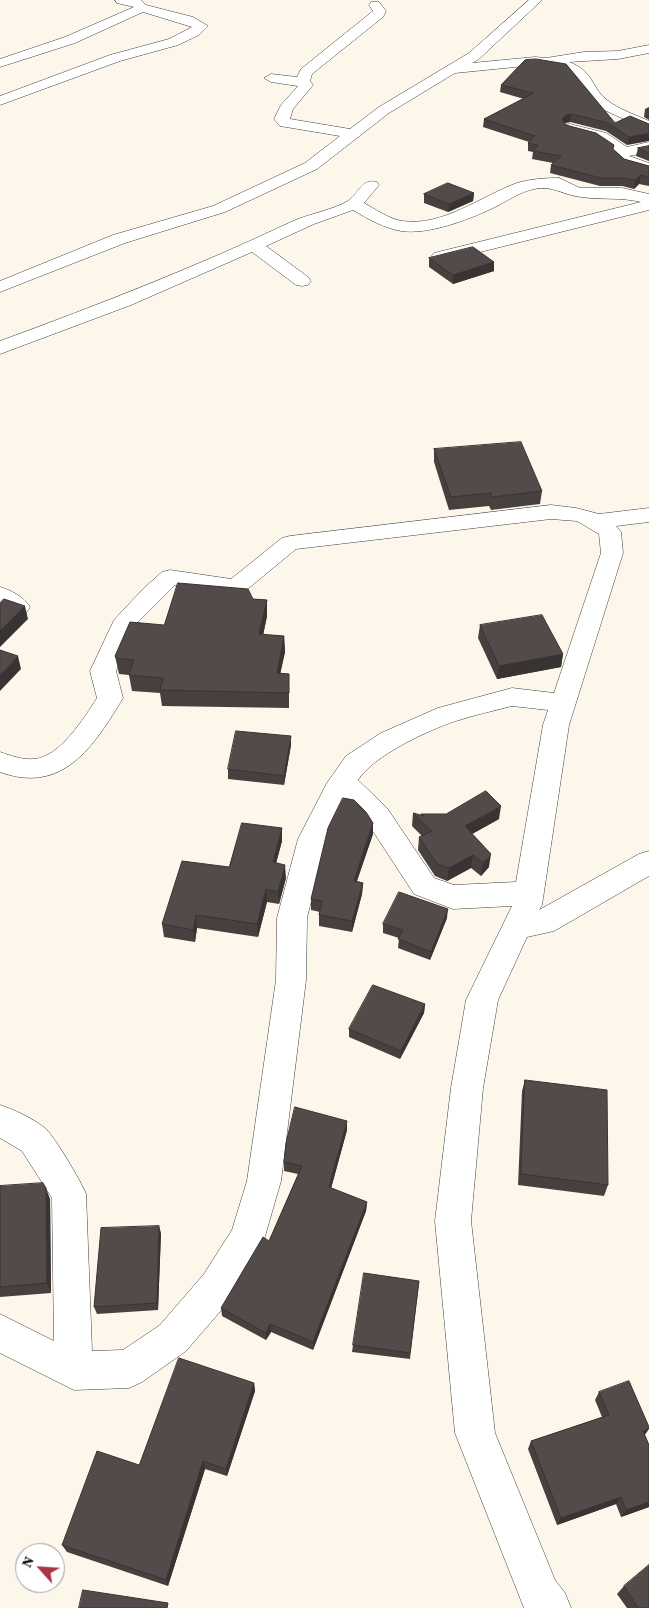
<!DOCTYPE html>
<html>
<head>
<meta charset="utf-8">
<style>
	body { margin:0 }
	#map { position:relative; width:649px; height:1608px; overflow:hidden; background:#fdf7eb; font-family:"Source Serif 4",serif }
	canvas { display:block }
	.north { position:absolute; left:15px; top:1543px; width:50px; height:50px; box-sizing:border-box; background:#fff; border:1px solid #9d9d9d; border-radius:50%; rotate:296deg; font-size:14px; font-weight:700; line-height:20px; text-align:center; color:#0b0b0b }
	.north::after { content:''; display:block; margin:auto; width:18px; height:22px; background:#ab3346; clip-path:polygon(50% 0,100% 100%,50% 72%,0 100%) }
</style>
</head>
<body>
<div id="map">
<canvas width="649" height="1608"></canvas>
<div class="north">N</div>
</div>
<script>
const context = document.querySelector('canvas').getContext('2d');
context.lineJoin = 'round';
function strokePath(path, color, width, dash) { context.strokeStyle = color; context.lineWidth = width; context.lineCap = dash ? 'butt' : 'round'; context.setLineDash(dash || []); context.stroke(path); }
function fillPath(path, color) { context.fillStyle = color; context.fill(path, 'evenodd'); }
const minor = new Path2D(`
	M115 0H141L146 5 193 17 208 26 199 35 178 45 120 61 0 105V96L110 55 169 39 192 27 143 12 75 43 0 67V59L65 37 134 7 117 3Z
	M529 0H542L479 59 472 63 535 57 546 58 584 52 618 51 649 45V53L618 59 569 62C594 71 591 88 607 100 618 109 636 115 649 121V131L596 106 578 79 568 71 559 68 535 65 455 73 389 113 317 169 225 212 125 243 0 292V281L113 235 213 206 305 163 340 136 280 126 274 119 281 105 298 86 271 82 264 78 271 74 297 77 301 69 373 11 369 5 371 2H379L386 11 383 17 312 74 310 81 313 85 293 109 290 119 350 129 379 107 469 53Z
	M570 124 606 133 627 147 649 142V152L629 156 649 163V173L624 166 613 156 615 153 596 139 565 131 563 128 565 125Z
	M559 178 580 188H622L649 194V210L440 262 434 261 431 257 434 253 641 202C621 197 601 200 581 197 562 195 554 185 534 189 519 192 506 202 493 208 468 220 428 235 401 231 384 228 368 219 353 210L314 224 266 246 308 277 311 281 308 285 302 286 296 285 252 252 131 305 0 354V341C98 305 196 267 291 222 308 214 333 210 348 201 359 194 361 178 377 182L379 185 364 203C375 209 389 219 402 221 443 227 481 196 517 183 531 179 545 178 559 178Z
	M551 505 576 508 599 514 649 508V522L616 526 621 532 623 553 569 725 542 905 539 910 639 854 649 851V876L554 931 527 937 498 1000 483 1088 471 1221 495 1433 555 1580 565 1593 571 1608H524L455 1433 435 1221 451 1088 466 1000 512 906 453 909 414 894 367 822 345 801 326 839 307 918 306 980 281 1181 261 1250 230 1300 186 1351 142 1382 129 1388 74 1390 0 1353V1314L54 1341 52 1198 22 1151 0 1138V1105C15 1110 32 1118 45 1128 54 1136 81 1181 86 1194L92 1351 123 1350 160 1325 204 1274 232 1230 247 1181 276 980 277 918 298 839 327 783 346 756 381 733 438 708 512 688 554 693 601 553 599 534 577 521 551 519 296 549 244 592 236 595 175 585 136 624 116 671 123 698C94 746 63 795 0 772V752C12 756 22 760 34 759 59 758 85 717 97 698L90 671 114 620 144 588 162 572 170 570 231 579 282 538 290 536ZM512 706 548 710 543 725 516 882 454 885 434 878 387 808 358 780C373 756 428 730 456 721 474 715 493 711 512 706Z
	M0 587C11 590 24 597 30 607L26 613C15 616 9 612 0 606Z`);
strokePath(minor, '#3e3e3e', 1);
fillPath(minor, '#fff');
fillPath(new Path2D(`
	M525 60 615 123 649 124 627 145 606 131 570 122 565 123 566 125 613 149 624 159 649 166V186L639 184 634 189 622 186H600L550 173 551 165 553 163 532 159 533 152 528 151V143L529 142 483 127 484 119 524 99 500 92 501 85Z
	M649 107V120L644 117 645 109Z
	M649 146V161L636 156 638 148Z
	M474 193 473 201 448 212 424 203V194Z
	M429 258 494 262V271L453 284 429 267Z
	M434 449 542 491 540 504 491 510 489 506 449 510 434 462Z
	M253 599 267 600V616L263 635 284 636 285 652 280 673 289 674V708L162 706 160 693 132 691 129 675 119 674 115 656 164 625Z
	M480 625 563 654 561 667 497 679 478 638Z
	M291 745 284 785 228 779V769Z
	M413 813 421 815V814L499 819 472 834 489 867 481 876 471 868 447 881 435 876 418 850 419 837 422 836 412 826Z
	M373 823V834L357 881 363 883 362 894 352 932 319 926V915L320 912 311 910V899Z
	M282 828V841L276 863 286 878 279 904 267 902 258 937 197 928 195 942 164 937 162 924 229 867Z
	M447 918 430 960 398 948 399 938 383 933V924Z
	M425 1004 424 1013 400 1059 349 1037V1029Z
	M525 1080 608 1185 604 1196 518 1185 522 1091Z
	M347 1130 331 1188 367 1202 366 1211 313 1350 271 1332 266 1340 222 1316 221 1308 269 1241 298 1174 284 1171V1162Z
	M0 1186 50 1199 51 1293 0 1297Z
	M161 1233 158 1310 97 1314 94 1307Z
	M419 1281 410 1359 352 1352 353 1345Z
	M254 1383 255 1391 227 1476 205 1469 168 1586 67 1552 62 1545 139 1465Z
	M599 1392 645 1435 649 1507 621 1517 616 1504 557 1525 528 1449 531 1441 602 1417 595 1400Z
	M624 1586 649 1608H627L617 1594Z`), '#47403f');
fillPath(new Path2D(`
	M572 114 570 122 565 123 562 119 566 115Z
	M649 133V141L627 145 629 137Z
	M641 175 639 184 634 189 635 180Z
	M474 193 473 201 448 212 449 204Z
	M494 262V271L453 284V275Z
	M267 600V616L260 650 259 634Z
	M25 606 28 619 0 647V631Z
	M284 636 285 652 277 689V673Z
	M563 654 561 667 497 679 499 666Z
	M18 656 21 669 0 691V675Z
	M291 736V745L284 785V776Z
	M501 806 499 819 463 839 465 826Z
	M373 823V834L353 892 354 881Z
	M282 828V841L273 875V862Z
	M491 854 489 867 481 876 483 863Z
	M473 855 471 868 447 881 449 868Z
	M285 865 286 878 279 904 278 892Z
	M363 883 362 894 352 932V921Z
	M266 889 267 902 258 937 257 924Z
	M448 909 447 918 430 960 431 952Z
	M196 915 197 928 195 942 193 930Z
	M425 1004 424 1013 400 1059 401 1051Z
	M347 1121V1130L329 1196V1187Z
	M46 1188 50 1199 51 1293 47 1283Z
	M367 1202 366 1211 313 1350V1342Z
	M159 1226 161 1233 158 1310 157 1303Z
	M270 1324 271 1332 266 1340V1333Z
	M254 1383 255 1391 227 1476 226 1469Z
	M649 1428V1429L644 1436 643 1431Z
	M203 1461 205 1469 168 1586 166 1580Z
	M621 1497 616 1504 557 1525 561 1518Z
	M649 1502V1507L621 1517 626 1510Z`), '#393433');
const building = new Path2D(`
	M536 59 566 64 615 123 630 116 649 124V133L629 137 608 123 572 114 566 115 562 119 566 125 596 133 614 145 613 149 624 159 649 166V177L641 175 635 180 623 178H601L551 165 561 156 533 151 538 145 528 143 535 136 484 119 534 93 501 85 525 60Z
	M649 146V153L638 148Z
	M448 183 474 193 449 204 424 194Z
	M473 247 494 262 453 275 429 258Z
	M521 442 542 491 492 497 491 493 451 497 434 449Z
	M178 583 248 589 253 599 267 600 259 634 284 636 277 673 289 674V693L160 690 163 678 129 675 134 660 116 658 115 656 130 622 164 625Z
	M4 599 25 606 0 631V603Z
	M542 615 563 654 499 666 480 625Z
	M0 650 18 656 0 675Z
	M236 731 291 736 284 776 228 769Z
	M486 791 501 806 465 826 491 854 483 863 473 855 449 868 437 864 419 837 432 831 413 813 424 816 421 814H446Z
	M343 798 354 800 366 812 373 823 354 881 363 883 352 921 319 915 322 901 311 899 328 828Z
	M242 823 282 828 273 862 285 865 278 892 266 889 257 924 196 915 193 930 162 924 182 861 229 867Z
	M399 892 448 909 431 952 398 939 403 930 383 924Z
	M373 985 425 1004 401 1051 349 1029Z
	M525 1080 607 1090 608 1185 521 1174Z
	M295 1107 347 1121 329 1187 367 1202 313 1342 270 1324 266 1333 221 1308 263 1237 269 1241 302 1166 284 1162 286 1143Z
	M43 1183 46 1188 47 1283 0 1287V1186Z
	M159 1226 157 1303 94 1307 101 1228Z
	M364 1273 419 1281 410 1353 353 1345Z
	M179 1358 254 1383 226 1469 203 1461 166 1580 62 1545 97 1451 139 1465Z
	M629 1381 649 1427V1428L643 1431 649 1445V1502L626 1510 621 1497 561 1518 531 1441 609 1415 599 1392Z
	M649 1565V1608H638L624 1586Z
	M83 1590 168 1603 167 1608H79Z`);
fillPath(building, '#524b49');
strokePath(building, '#393433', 1);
</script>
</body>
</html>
